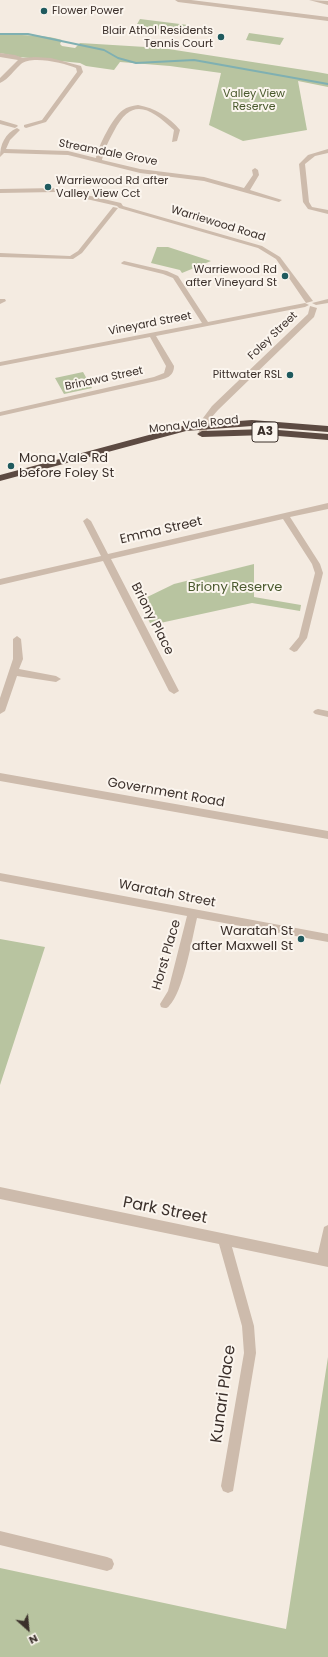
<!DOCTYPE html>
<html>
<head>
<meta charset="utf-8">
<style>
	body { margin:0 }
	#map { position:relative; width:328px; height:1657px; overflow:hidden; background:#f4ebe1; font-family:Poppins,sans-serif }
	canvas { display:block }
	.north { position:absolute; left:8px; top:1609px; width:40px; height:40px; -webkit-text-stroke:3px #fbf5ee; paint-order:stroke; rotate:153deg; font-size:11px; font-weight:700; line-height:16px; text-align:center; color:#3b302b }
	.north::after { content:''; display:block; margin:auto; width:14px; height:18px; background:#3b302b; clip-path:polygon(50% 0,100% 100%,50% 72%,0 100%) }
</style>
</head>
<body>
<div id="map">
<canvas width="328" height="1657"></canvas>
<div class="north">N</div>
</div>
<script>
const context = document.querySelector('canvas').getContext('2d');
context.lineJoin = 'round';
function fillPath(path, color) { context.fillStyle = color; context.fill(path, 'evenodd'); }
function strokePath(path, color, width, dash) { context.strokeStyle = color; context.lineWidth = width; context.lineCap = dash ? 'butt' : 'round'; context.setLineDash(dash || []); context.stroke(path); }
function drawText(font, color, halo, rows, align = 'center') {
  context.font = font + ' Poppins,sans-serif'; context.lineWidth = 4; context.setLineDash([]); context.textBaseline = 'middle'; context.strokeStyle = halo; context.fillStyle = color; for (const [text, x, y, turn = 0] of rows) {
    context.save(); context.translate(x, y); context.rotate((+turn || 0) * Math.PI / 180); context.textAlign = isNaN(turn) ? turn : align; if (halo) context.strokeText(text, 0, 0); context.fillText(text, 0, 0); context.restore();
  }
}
fillPath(new Path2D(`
	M140 19 188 25 183 32 136 26Z
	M249 33 284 38 280 45 246 40Z
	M0 35C21 35 42 34 62 40L60 44 62 46 75 48 80 43 162 48 317 72 328 74V87L298 81 307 130 243 141 209 125 221 73 170 66 120 62 114 70 86 66 80 63 19 57 0 53Z
	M157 247H168L211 261 182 273 180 270 151 263Z
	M83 372 92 388 64 394 55 378Z
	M254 564V597L301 605 300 611 252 603 151 625 139 601 174 584Z
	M0 939 45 947 0 1085Z
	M328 1357V1657H0V1568L286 1629Z`), '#b8c4a0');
strokePath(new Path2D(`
	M0 34H28L104 50 118 58 136 63 194 60 328 84`), '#7fb0b2', 2);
fillPath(new Path2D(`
	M175 0H191L328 17V21L178 2Z
	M309 0 328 1V5Z
	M0 53 15 55 23 58 35 57 51 58 81 66 83 72 46 122 26 128 24 127V125L42 120 77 72 76 68C65 63 31 55 21 64 14 70 9 79 0 83V78L18 60 0 57Z
	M138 105C155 108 169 117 180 130L177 141 172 142 174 130C150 108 132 96 114 131 109 140 104 150 102 160L140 169 204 177 244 188 253 175 252 170 255 168 258 170 259 175 250 190 282 200 279 202 204 181 140 173 68 155 4 153 0 157C0 145 5 133 17 128L20 130 10 140 6 149 68 151 96 158C98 146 113 117 123 110 127 107 132 106 138 105Z
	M0 120 17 125 18 126 15 128 0 124Z
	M328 149V153L315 156 305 164 309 202 312 207 328 210V214L308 209 303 202 299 164 308 155Z
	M56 188 121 203 123 206 262 246 280 257 313 301 306 303 276 259 258 248 119 208 117 206 56 192 0 193V189Z
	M113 207 118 208 82 253 73 259 0 257V253L70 256 78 251Z
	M124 261 167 271 178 276 208 322 305 303 309 305 305 307 156 336 174 366C174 377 165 379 156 381L0 416V412L154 377 164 373 166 366 150 337 0 366V362L202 323 173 278 163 274 122 264 121 263Z
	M0 299H5L6 301 0 304Z
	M328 299V303L316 305 312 303Z
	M310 306 317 308 314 317 218 410 211 418 205 436H199L198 434 203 418 212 406 308 314Z
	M328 503V509L290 517 320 564 323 573 307 638 297 651 294 652 289 649 299 637 315 573 312 564 283 519 111 559 179 691 174 694 169 691 103 561 0 585V579L101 556 83 521 87 518 91 521 108 554Z
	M17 636 21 639 23 659 19 669 56 676 61 679 56 682 17 676 5 711 0 714V698L13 659V639Z
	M318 709 328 711V717L315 714 313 712 315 710Z
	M0 773 328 831V839L0 781Z
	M0 873 328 934V942L197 918C192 939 183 993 169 1006 167 1009 164 1008 161 1007L160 1004 168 991 187 916 0 881Z
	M0 1187 318 1253 324 1227 328 1225V1267L232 1247 254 1326 256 1353 233 1491 228 1493 223 1491 221 1486 244 1353 242 1326 219 1244 0 1199Z
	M0 1531 107 1557 112 1559 114 1564 112 1569 107 1571 0 1545Z`), '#cdbbac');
fillPath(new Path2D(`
	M252 420 328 426V432L252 426 186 431 0 481V475L186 425Z
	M266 429 328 434V440L266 435 202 437 197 434 202 431Z`), '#5c4a42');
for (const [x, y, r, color] of [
	[44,11,4,"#1f5a5e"],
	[221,37,4,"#1f5a5e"],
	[48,187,4,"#1f5a5e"],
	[285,276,4,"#1f5a5e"],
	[290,375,4,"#1f5a5e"],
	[11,466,4,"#1f5a5e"],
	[301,939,4,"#1f5a5e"]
]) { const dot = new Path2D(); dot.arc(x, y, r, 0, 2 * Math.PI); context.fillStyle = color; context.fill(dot); strokePath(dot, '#fbf5ee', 1.5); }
drawText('11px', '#3b302b', '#fbf5ee', [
	["Flower Power",52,11,"left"],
	["Blair Athol Residents",213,31],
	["Tennis Court",213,44],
	["Warriewood Rd after",56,181,"left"],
	["Valley View Cct",56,194,"left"],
	["Warriewood Rd",277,270],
	["after Vineyard St",277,283],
	["Pittwater RSL",282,375]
], 'right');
drawText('11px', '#4a5a2e', '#fbf5ee', [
	["Valley View",254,94],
	["Reserve",254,107]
]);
drawText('11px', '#3b302b', '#fbf5ee', [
	["Streamdale Grove",108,153,11],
	["Warriewood Road",218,224,17],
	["Vineyard Street",150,324,-11],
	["Foley Street",273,336,-44],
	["Brinawa Street",104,379,-12],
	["Mona Vale Road",194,425,-6]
]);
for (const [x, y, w] of [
	[265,432,26]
]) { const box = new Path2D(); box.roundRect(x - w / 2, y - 10, w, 20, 3); context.fillStyle = '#fbf5ee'; context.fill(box); strokePath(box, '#3b302b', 1); }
drawText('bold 12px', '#3b302b', null, [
	["A3",265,432]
]);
drawText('13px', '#3b302b', '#fbf5ee', [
	["Mona Vale Rd",19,459],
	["before Foley St",19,474],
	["Waratah St",293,932,"right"],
	["after Maxwell St",293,947,"right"]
], 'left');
drawText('13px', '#3b302b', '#fbf5ee', [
	["Emma Street",161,531,-13],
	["Briony Place",152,619,63],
	["Government Road",166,793,10],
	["Waratah Street",167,894,11],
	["Horst Place",167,955,-74]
]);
drawText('13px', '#4a5a2e', '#fbf5ee', [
	["Briony Reserve",235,588]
]);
drawText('16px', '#3b302b', '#fbf5ee', [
	["Park Street",165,1211,11],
	["Kunari Place",224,1394,-82]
]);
</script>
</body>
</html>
